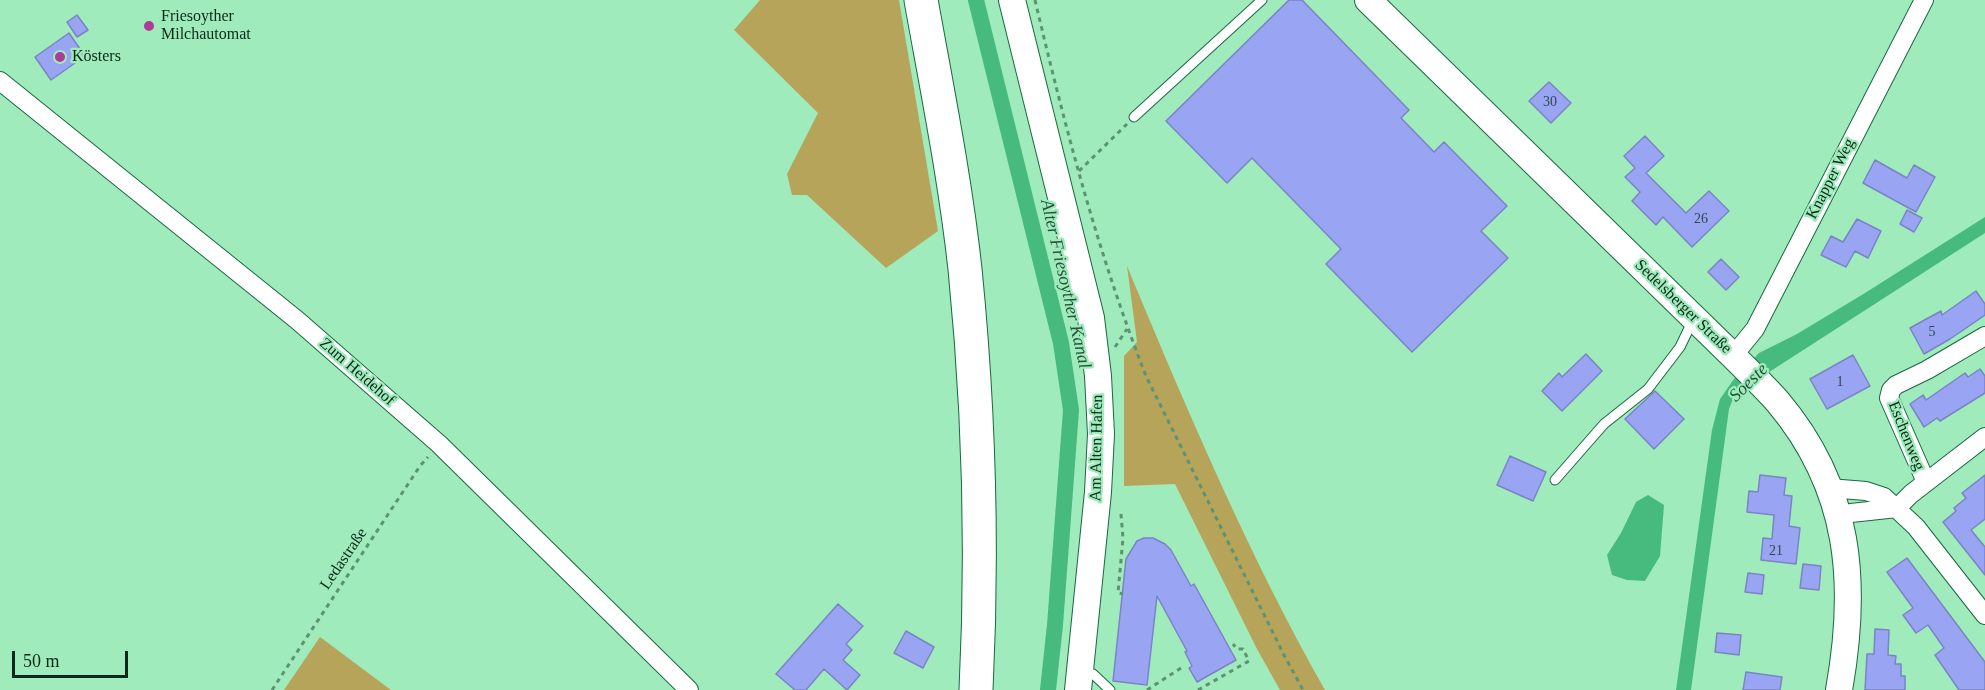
<!DOCTYPE html>
<html>
<head>
<meta charset="utf-8">
<style>
	body { margin:0 }
	#map { position:relative; width:1985px; height:690px; overflow:hidden; background:#9febbc; font-family:Georgia,serif }
	canvas { display:block }
	.scale { position:absolute; left:12px; top:651px; width:116px; height:27px; box-sizing:border-box; border:3px solid #0a2919; border-top:0; padding-left:8px; font-size:18px; line-height:21px; white-space:nowrap; color:#0a2919; -webkit-text-stroke:4px #9febbc; paint-order:stroke }
</style>
</head>
<body>
<div id="map">
<canvas width="1985" height="690"></canvas>
<div class="scale">50 m</div>
</div>
<script>
const context = document.querySelector('canvas').getContext('2d');
context.lineJoin = 'round';
function fillPath(path, color) { context.fillStyle = color; context.fill(path, 'evenodd'); }
function strokePath(path, color, width, dash) { context.strokeStyle = color; context.lineWidth = width; context.lineCap = dash ? 'butt' : 'round'; context.setLineDash(dash || []); context.stroke(path); }
function drawText(font, color, halo, rows, align = 'center') {
  context.font = font + ' Georgia,serif'; context.lineWidth = 4.5; context.setLineDash([]); context.textBaseline = 'middle'; context.strokeStyle = halo; context.fillStyle = color; for (const [text, x, y, turn = 0] of rows) {
    context.save(); context.translate(x, y); context.rotate((+turn || 0) * Math.PI / 180); context.textAlign = isNaN(turn) ? turn : align; if (halo) context.strokeText(text, 0, 0); context.fillText(text, 0, 0); context.restore();
  }
}
fillPath(new Path2D(`
	M760 0H899L938 231 886 268 807 195H792L787 174 818 113 734 30Z
	M1127 266C1187 410 1248 554 1325 690H1280L1257 649 1175 484 1124 486V356L1137 342Z
	M320 637 391 690H284Z`), '#b5a45a');
fillPath(new Path2D(`
	M1985 217V233L1735 394 1729 409 1691 690H1676L1712 430 1720 399 1734 379 1759 353 1797 334 1865 293Z
	M1648 495 1664 505 1660 556 1645 581 1627 580 1612 575 1607 555 1621 533 1636 502Z`), '#46bb7d');
strokePath(new Path2D(`
	M976 0 1061 343 1071 410 1055 625 1048 690`), '#46bb7d', 16);
const building = new Path2D(`
	M1289 0H1302L1409 110 1401 118 1434 152 1444 142 1507 206 1481 231 1508 258 1412 352 1326 264 1341 249 1252 158 1227 183 1166 121Z
	M77 15 88 30 77 37 67 22Z
	M69 33 85 56 51 80 35 57Z
	M1549 82 1571 103 1551 123 1529 101Z
	M1645 136 1664 156 1646 173 1686 213 1709 191 1729 211 1692 247 1663 217 1656 225 1632 201 1640 192 1625 177 1635 168 1624 156Z
	M1875 160 1907 178 1914 165 1935 177 1916 212 1863 183Z
	M1907 210 1922 218 1914 232 1900 224Z
	M1857 219 1881 231 1868 258 1855 251 1846 267 1821 255 1831 236 1843 242Z
	M1721 259 1739 277 1726 290 1708 272Z
	M1976 291 1985 304V315L1950 339 1924 354 1910 328 1941 311 1942 315Z
	M1586 354 1602 371 1562 411 1542 391 1559 373 1562 377Z
	M1853 355 1870 386 1827 409 1810 379Z
	M1980 369 1985 376V393L1940 421 1937 418 1924 427 1910 404 1923 395 1926 400 1965 373 1968 377Z
	M1655 391 1684 419 1654 449 1625 419Z
	M1510 456 1546 472 1533 501 1497 485Z
	M1760 475 1786 478 1784 495 1792 496 1789 526 1800 528 1796 564 1761 560 1763 538 1772 539 1774 515 1747 512 1749 491 1758 492Z
	M1985 475V519L1971 530 1985 547V575L1943 522 1956 511 1954 508 1966 498 1962 493Z
	M1144 538H1153L1165 544 1171 550 1191 586 1194 584 1236 660 1197 682 1189 668 1192 666 1185 652 1187 651 1157 596 1147 685 1113 681 1126 559 1137 541Z
	M1907 558 1985 662V690H1959L1935 655 1944 648 1928 625 1916 633 1903 615 1913 608 1887 572Z
	M1803 564 1821 566 1819 590 1800 588Z
	M1748 573 1764 575 1762 594 1745 592Z
	M838 604 863 626 846 644 852 650 843 660 860 675 847 690 824 669 806 690H795L776 674Z
	M1875 629 1889 630 1888 655 1896 656 1895 664H1901V676H1905V690H1865L1867 654H1874Z
	M906 631 934 647 923 668 894 653Z
	M1717 633 1741 635 1739 655 1715 652Z
	M1746 672 1782 677 1780 690H1743Z`);
fillPath(building, '#99a5f2');
strokePath(building, '#7a84c5', 1.5);
const lane = new Path2D(`
	M1134 117 1262 0
	M1555 480 1604 424 1648 389 1680 347 1693 320
	M1083 672 1093 674 1110 690`);
const street = new Path2D(`
	M0 81 297 320 439 444 689 690
	M1733 356 1755 329 1924 0
	M1926 482 1889 398 1891 390 1896 385 1927 370 1985 336
	M1829 488 1866 491 1884 497 1916 527 1985 615
	M1897 508 1911 494 1985 437
	M1838 518 1851 513 1897 508`);
const secondary = new Path2D(`
	M1012 0 1091 318 1098 376 1101 434 1098 492 1078 690
	M1368 0 1733 356C1748 371 1764 386 1778 402 1851 489 1858 583 1839 690`);
const highway = new Path2D(`
	M921 0C937 89 955 178 965 269 979 409 983 550 976 690`);
strokePath(lane, '#196841', 11);
strokePath(street, '#196841', 20);
strokePath(secondary, '#196841', 28);
strokePath(highway, '#196841', 35);
strokePath(new Path2D(`
	M1035 0C1065 127 1098 254 1146 376L1284 655 1303 690
	M1079 171 1127 124
	M1115 347 1127 329
	M1121 514 1123 538 1118 593 1123 594
	M272 690 420 466 428 457
	M1147 690 1181 668
	M1198 690 1249 661 1243 649H1237L1233 644`), '#5c9372', 3, [4.5, 4.5]);
strokePath(lane, '#fff', 9);
strokePath(street, '#fff', 18);
strokePath(secondary, '#fff', 26);
strokePath(highway, '#fff', 33);
for (const [x, y, r, color] of [
	[149,26,6,"#ae3c97"],
	[60,57,6,"#ae3c97"]
]) { const dot = new Path2D(); dot.arc(x, y, r, 0, 2 * Math.PI); context.fillStyle = color; context.fill(dot); strokePath(dot, '#9febbc', 2); }
drawText('14px', '#2e484f', null, [
	["30",1550,102],
	["26",1701,219],
	["5",1932,332],
	["1",1840,382],
	["21",1776,551]
]);
drawText('16px', '#0a2919', '#9febbc', [
	["Friesoyther",161,17],
	["Milchautomat",161,35],
	["Kösters",72,57]
], 'left');
drawText('16px', '#0a2919', '#9febbc', [
	["Knapper Weg",1831,179,-63],
	["Sedelsberger Straße",1683,307,44],
	["Zum Heidehof",357,372,41],
	["Eschenweg",1906,436,68],
	["Am Alten Hafen",1097,448,-89],
	["Ledastraße",344,559,-56]
]);
drawText('italic 18px', '#245339', '#9febbc', [
	["Alter Friesoyther Kanal",1065,284,77],
	["Soeste",1749,383,-45]
]);
</script>
</body>
</html>
